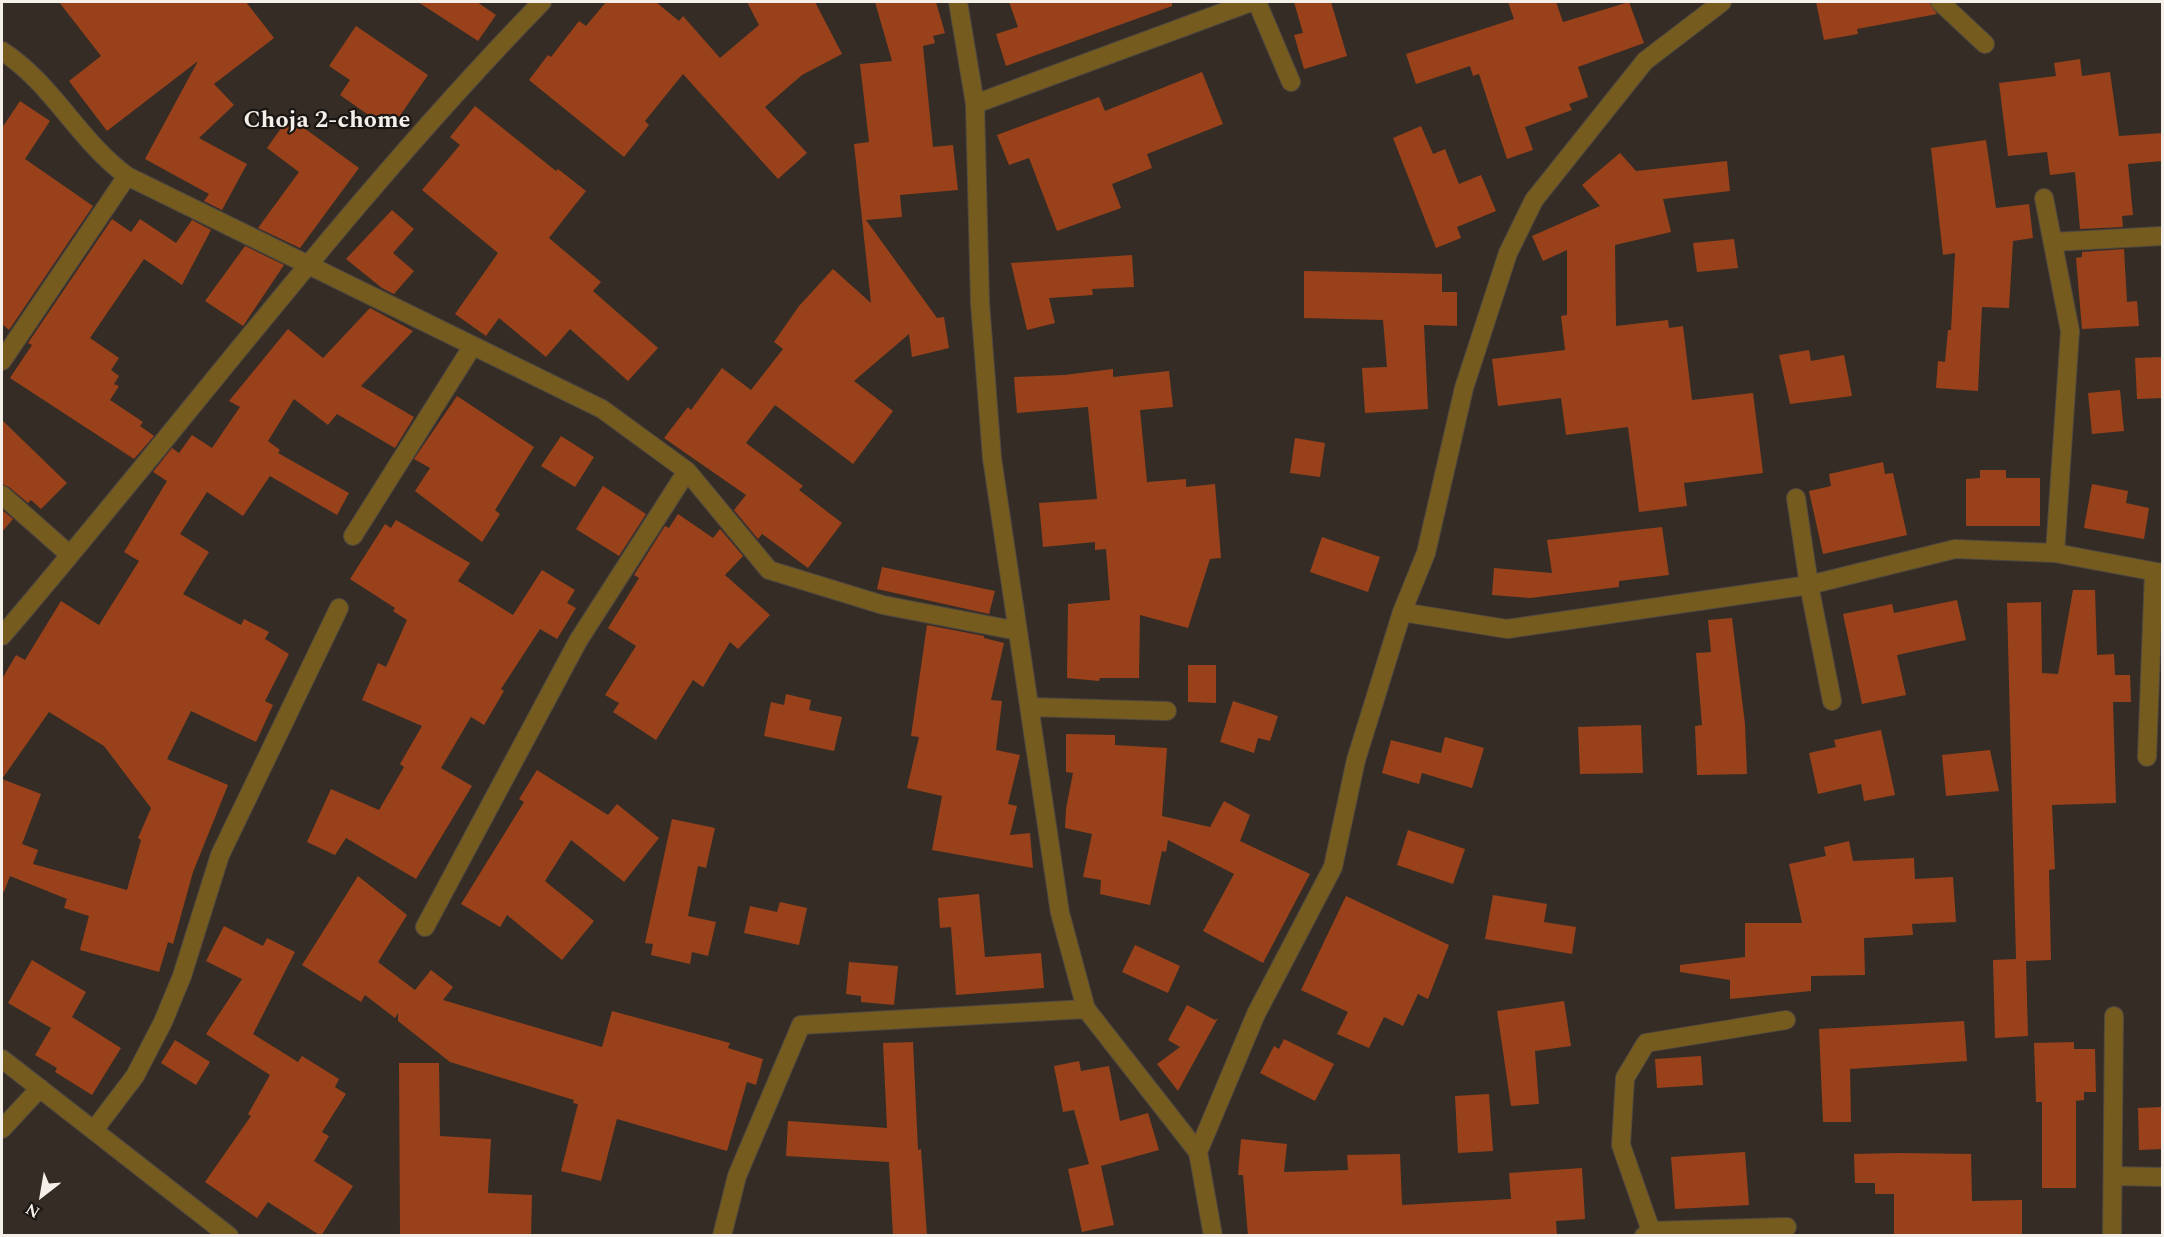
<!DOCTYPE html>
<html>
<head>
<meta charset="utf-8">
<style>
	body { margin:0 }
	#map { position:relative; width:2164px; height:1237px; overflow:hidden; background:#352d25; font-family:Spectral,serif }
	canvas { display:block }
	.frame { position:absolute; inset:0; border:3px solid #f5efea; pointer-events:none }
	.north { position:absolute; left:12px; top:1165px; width:60px; height:60px; -webkit-text-stroke:4px #1a1613; paint-order:stroke; rotate:211deg; font-size:16px; font-weight:700; line-height:24px; text-align:center; color:#f5efea }
	.north::after { content:''; display:block; margin:auto; width:21px; height:27px; background:#f5efea; clip-path:polygon(50% 0,100% 100%,50% 72%,0 100%) }
</style>
</head>
<body>
<div id="map">
<canvas width="2164" height="1237"></canvas>
<div class="frame"></div>
<div class="north">N</div>
</div>
<script>
const context = document.querySelector('canvas').getContext('2d');
context.lineJoin = 'round';
function fillPath(path, color) { context.fillStyle = color; context.fill(path, 'evenodd'); }
function strokePath(path, color, width, dash) { context.strokeStyle = color; context.lineWidth = width; context.lineCap = dash ? 'butt' : 'round'; context.setLineDash(dash || []); context.stroke(path); }
function drawText(font, color, halo, rows, align = 'center') {
  context.font = font + ' Spectral,serif'; context.lineWidth = 4.5; context.setLineDash([]); context.textBaseline = 'middle'; context.strokeStyle = halo; context.fillStyle = color; for (const [text, x, y, turn = 0] of rows) {
    context.save(); context.translate(x, y); context.rotate((+turn || 0) * Math.PI / 180); context.textAlign = isNaN(turn) ? turn : align; if (halo) context.strokeText(text, 0, 0); context.fillText(text, 0, 0); context.restore();
  }
}
fillPath(new Path2D(`
	M59 2H246L274 38 214 84 234 105 199 138 247 164 222 210 204 201 209 194 145 159 198 61 107 131 69 81 101 56Z
	M418 2H477L496 15 478 41Z
	M606 2H656L679 21 683 16 720 58 759 25 747 2H815L842 54 802 75 765 107 807 153 778 179 683 74 645 121 649 125 624 157 529 80 548 55 551 57 579 21 586 26Z
	M875 2H936L945 33 933 36 935 43 923 46 933 147 953 145 958 190 900 195 902 217 866 220 937 318 944 317 949 348 912 357 909 334 854 381 893 411 853 464 775 405 746 443 803 486 799 490 842 523 808 568 765 536 762 534 758 539 734 510 746 495 664 438 688 407 691 410 722 368 751 390 783 349 774 342 799 306 833 269 871 303 854 144 869 142 860 64 892 61Z
	M1009 2H1172V6L1006 66 996 34 1018 27Z
	M1294 2H1331L1347 56 1304 69 1294 35 1303 33Z
	M1508 2H1556L1563 22 1629 2 1644 43 1578 67 1588 97 1569 104 1572 110 1525 127 1533 150 1507 159 1479 74 1473 76 1470 66 1416 84 1406 54 1514 19Z
	M1816 2H1929L1937 14 1857 29 1858 34 1824 40Z
	M356 26 428 75 390 130 340 95 350 80 329 66Z
	M2080 59 2082 76 2110 72 2119 136 2163 133V161L2128 164 2133 215 2122 216 2123 227 2080 229 2075 172 2050 175 2047 152 2008 156 1999 83 2056 76 2054 63Z
	M1202 72 1223 124 1147 154 1152 168 1112 184 1121 208 1057 231 1029 158 1009 165 997 135 1099 97 1105 111Z
	M20 101 50 121 25 159 93 206 9 330 2 324V128Z
	M475 106 556 171 558 169 586 191 549 238 601 282 593 291 658 348 628 381 570 329 546 357 499 318 486 336 455 314 498 253 422 190 460 145 450 137Z
	M289 117 359 168 300 248 258 228 299 172 267 148Z
	M1421 126 1433 154 1445 149 1459 184 1481 175 1496 211 1457 227 1461 238 1436 248 1393 138Z
	M1986 140 1996 208 2029 204 2033 238 2013 241 2009 308 1982 307 1978 391 1936 388 1938 361 1945 362 1948 330H1951L1955 253 1943 255 1931 148Z
	M1620 153 1636 171 1727 161 1730 191 1663 199 1671 232 1615 245 1616 326 1668 320 1669 328 1683 326 1692 400 1753 393 1763 473 1684 483 1687 506 1639 512 1628 427 1566 435 1561 398 1498 406 1492 359 1565 350 1561 316 1567 315V250L1543 261 1532 236 1600 206 1582 185Z
	M392 210 414 229 393 253 414 271 394 294 382 288 346 259Z
	M112 219 131 232 140 219 176 243 192 220 211 230 182 285 144 259 90 338 119 358 111 370 119 376 114 384 119 386 110 400 143 422 140 426 154 436 134 459 10 378 32 345 28 343Z
	M1734 239 1738 268 1697 272 1693 243Z
	M245 246 284 265 243 326 205 301Z
	M2124 249 2127 302 2137 301 2139 326 2082 329 2076 258 2082 257V252Z
	M1132 255 1134 287 1092 289 1093 295 1049 298 1055 323 1027 330 1011 263Z
	M1304 271 1442 274V292H1457V326L1424 325 1428 409 1365 413 1362 368 1387 367 1383 320 1304 318Z
	M370 308 413 331 361 386 414 417 395 448 337 414 328 425 294 399 268 441 280 450 278 453 349 493 337 515 270 476 243 516 207 492 180 534 209 552 183 594 241 625 244 619 269 632 265 639 289 654 265 701 273 705 256 742 191 711 167 759 228 785 193 872 173 944 168 942 159 972 80 950 89 916 64 908 67 899 10 876 4 892 2 891V679L16 655 25 660 61 601 99 625 139 561 124 552 167 481 153 472 172 448 179 453 192 435 212 448 240 407 229 401 288 329 323 358ZM49 712 104 746 151 808 138 838 141 840 127 890 33 864 38 850 22 844 41 794 2 779Z
	M1809 350 1811 361 1844 355 1852 396 1790 404 1779 355Z
	M2163 357V398L2137 399 2135 358Z
	M1113 369V377L1169 371 1173 407 1140 410 1147 482 1186 479V487L1215 484 1221 558 1210 559 1188 628 1140 615 1139 678H1100L1099 681 1067 678 1068 604 1110 600 1106 549 1095 550V542L1043 547 1039 503 1097 499 1088 407 1017 413 1014 377 1064 375Z
	M2120 390 2124 431 2092 434 2088 393Z
	M457 396 534 447 495 510 500 514 482 542 415 491 430 468 414 459Z
	M2 420 67 483 41 509 31 500 28 503 9 487 2 484Z
	M561 436 594 457 575 487 541 466Z
	M1295 438 1325 443 1320 477 1290 473Z
	M1883 462 1885 474 1893 473 1907 535 1823 554 1809 491 1831 486 1829 474Z
	M1980 470H2006V478H2040V526H1966V479L1980 478Z
	M2092 484 2128 491 2126 503 2149 508 2144 539 2084 528Z
	M603 486 646 514 619 556 576 529Z
	M2 510 13 519 2 532Z
	M678 514 713 538 720 529 743 556 725 575 770 615 738 649 730 642 703 687 693 680 656 740 613 712 619 703 605 695 636 646 608 628 639 578 634 575 665 526 669 528Z
	M396 520 470 563 458 581 513 615 542 570 575 590 567 603 576 608 557 639 540 629 501 689 504 691 484 725 471 717 441 768 472 786 416 879 346 838 335 855 307 842 331 789 379 810 404 767 400 764 422 726 362 700 378 663 386 667 407 620 393 611 395 608 350 579 385 524 391 528Z
	M1662 527 1669 575 1619 581V587L1530 598 1492 595 1494 568 1552 573 1547 540Z
	M1322 537 1380 557 1368 592 1310 572Z
	M882 567 995 591 989 614 877 589Z
	M2073 590H2095L2097 655 2114 654 2115 675H2130L2131 702H2113L2116 803 2052 805 2055 869 2049 870 2051 960 2026 961 2028 1036 1995 1038 1993 960 2016 959 2007 603 2041 602 2042 673 2058 674Z
	M1957 600 1966 640 1897 655 1906 695 1862 704 1843 614 1892 604 1894 613Z
	M1732 618 1745 724 1747 774 1697 775 1695 726 1702 725 1696 653 1711 652 1708 620Z
	M927 625 984 636V638L1004 643 991 700 1002 701 996 750 1020 755 1008 804 1017 806 1010 835 1030 833 1033 868 932 850 942 796 907 788 919 737 911 736Z
	M1188 665H1216V703L1188 702Z
	M786 694 811 700 809 710 842 717 834 751 764 736 771 702 784 705Z
	M1233 701 1278 716 1270 741 1258 738 1254 753 1220 742Z
	M1641 725 1643 773 1580 774 1578 727Z
	M1881 730 1895 795 1864 801 1861 784 1818 794 1809 753 1836 747 1834 740Z
	M1066 734 1115 735V745L1167 748 1162 816 1210 827 1224 801 1250 815 1240 841 1310 874 1263 963 1203 931 1234 874 1168 840 1166 852 1162 851 1150 905 1100 894 1101 880 1083 877 1092 834 1065 828 1066 809 1073 773 1066 772Z
	M1445 737 1484 748 1472 788 1422 773 1419 784 1382 773 1391 740 1441 753Z
	M1990 750 1999 791 1946 796 1942 755Z
	M537 770 608 815 617 804 659 838 624 882 571 840 545 881 594 921 562 960 507 915 500 927 461 904 524 802 519 799Z
	M672 819 715 828 706 868 698 866 688 916 716 922 708 956 692 952 690 964 651 955 653 944 645 943Z
	M1408 830 1465 849 1453 884 1397 865Z
	M1849 841 1853 861 1914 858 1915 879 1953 877 1956 922 1912 924 1913 935 1864 938 1865 975 1811 976V991L1730 999V980L1680 972V965L1745 957V923H1802L1789 864 1826 856 1824 847Z
	M358 876 407 915 378 962 415 990 431 970 453 987 443 1000 602 1047 612 1011 730 1043 728 1048 763 1059 756 1085 747 1082 727 1151 617 1119 601 1181 561 1171 578 1104 573 1103 574 1100 450 1062 398 1021V1013L395 1018 365 995 361 1002 302 965Z
	M979 894 985 957 1041 953 1044 988 956 995 951 927 940 928 938 898Z
	M1493 895 1547 904 1544 922 1576 927 1572 954 1485 939Z
	M1346 896 1449 945 1428 999 1418 994 1403 1026 1384 1017 1369 1048 1337 1034 1348 1012 1301 990Z
	M780 902 807 908 799 945 744 933 750 906 777 912Z
	M224 926 263 946 267 938 295 952 253 1034 298 1062 302 1056 339 1079 335 1087 346 1094 322 1132 329 1136 314 1161 353 1186 321 1236 268 1202 257 1218 205 1182 251 1116 248 1114 270 1075 206 1034 242 979 206 961Z
	M1135 945 1180 966 1168 993 1122 972Z
	M32 960 86 992 72 1017 121 1048 92 1095 55 1072 57 1068 35 1055 51 1028 8 1003Z
	M849 962 898 966 894 1005 861 1002V996L846 994Z
	M1564 1001 1571 1046 1535 1051 1539 1104 1511 1106 1497 1011Z
	M1187 1005 1215 1020 1218 1018 1178 1091 1157 1064 1180 1047 1168 1040Z
	M1964 1021 1967 1061 1850 1069 1851 1122H1823L1819 1029Z
	M1284 1039 1334 1064 1315 1101 1260 1073 1274 1046 1279 1049Z
	M175 1040 210 1062 196 1085 161 1063Z
	M913 1042 918 1150 921 1149 927 1236H893L889 1162 786 1156 788 1121 887 1128 883 1043Z
	M2074 1042V1049H2095L2096 1092H2084V1100L2076 1101V1188H2042V1102H2036L2034 1043Z
	M1701 1056 1703 1085 1657 1088 1655 1059Z
	M1079 1061 1081 1071 1109 1066 1120 1121 1148 1113 1159 1150 1101 1166 1114 1225 1082 1232 1068 1169 1089 1164 1074 1110 1063 1112 1054 1066Z
	M399 1063H439L440 1136 491 1139 488 1193 532 1195 531 1236H400Z
	M1489 1094 1493 1151 1458 1153 1455 1096Z
	M2163 1107V1149L2139 1150 2138 1108Z
	M1241 1139 1287 1144 1284 1172 1348 1170 1347 1155 1400 1154 1402 1205 1511 1199 1509 1173 1582 1168 1585 1219 1556 1221 1557 1236H1248L1243 1175H1238Z
	M1745 1152 1749 1205 1675 1209 1671 1157Z
	M1898 1153 1971 1154 1972 1201 2022 1200V1236H1894V1194H1875V1183H1855L1854 1154Z`), '#99411a');
const minor = new Path2D(`
	M958 2 975 104 980 303 992 458 1060 913 1086 1009 1198 1152 1213 1236
	M1257 2 1291 82
	M1940 2 1985 44
	M2 51C52 83 79 141 127 176L602 409 687 471 769 570 883 605 1018 631
	M975 104 1251 2
	M2044 198 2070 331 2055 553
	M2053 242 2162 236
	M2 361 127 176
	M2 495 70 555
	M1796 498 1809 585 1832 701
	M353 536 472 347
	M1402 612 1507 629 1809 585 1955 549 2055 553 2162 573
	M2 636C182 426 349 200 542 2
	M1030 707 1167 711
	M2147 757 2154 572
	M425 927 578 641 687 471
	M2 1059 229 1236
	M2 1129 40 1088
	M94 1130 135 1076 163 1022 182 976 220 855 339 608
	M1198 1152 1256 1014 1333 867 1356 760 1402 612 1426 553 1464 388 1508 253 1534 200 1645 61 1722 2
	M2113 1176 2162 1177
	M1651 1231 1787 1227
	M722 1236 737 1176 801 1025 1086 1009
	M1644 1236 1651 1231 1621 1145 1625 1078 1646 1043 1786 1020
	M2112 1236 2114 1016`);
strokePath(minor, '#504841', 20);
strokePath(minor, '#755b1d', 18);
drawText('bold 24px', '#f5efea', '#1a1613', [
	["Choja 2-chome",327,122]
]);
</script>
</body>
</html>
